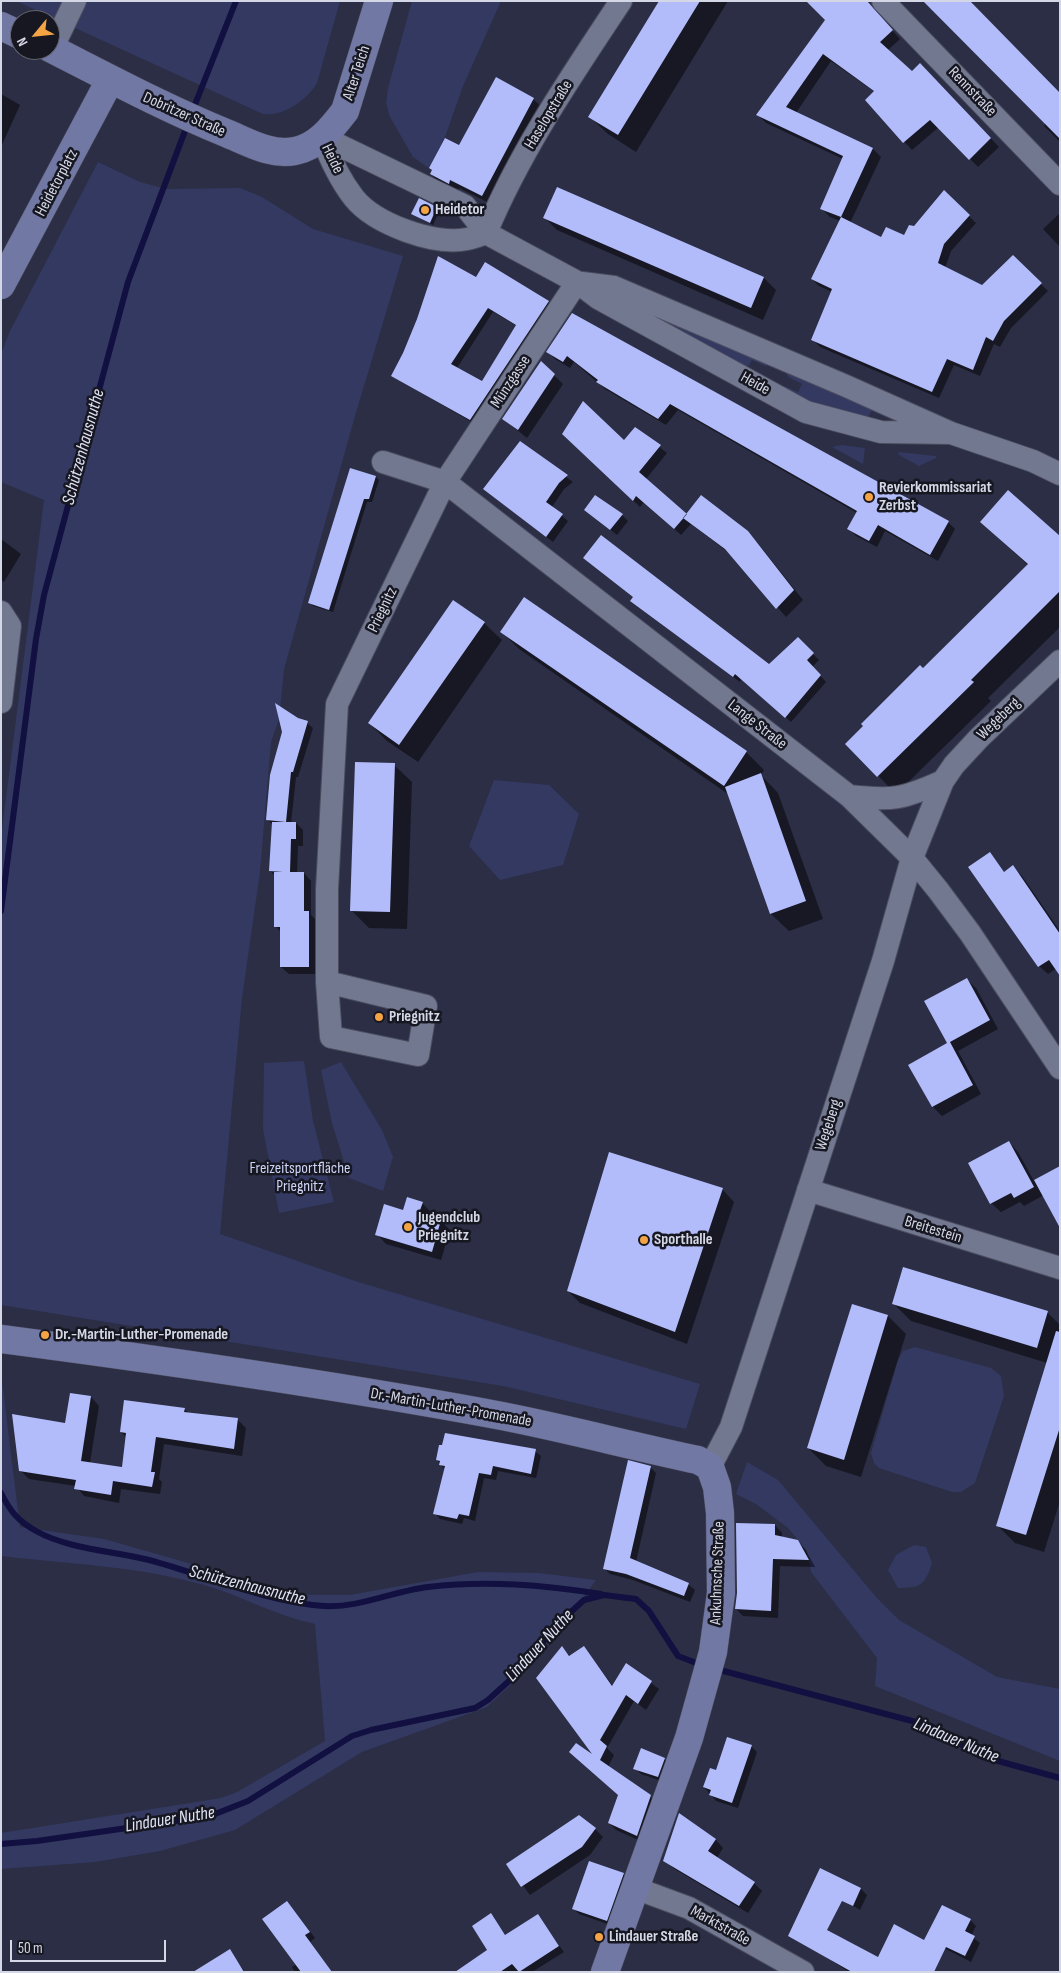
<!DOCTYPE html>
<html>
<head>
<meta charset="utf-8">
<style>
	body { margin:0 }
	#map { position:relative; width:1061px; height:1973px; overflow:hidden; background:#2b2e44; font-family:"Sofia Sans Condensed",sans-serif }
	canvas { display:block }
	.frame { position:absolute; inset:0; border:2px solid #d4d7e5; pointer-events:none }
	.north { position:absolute; left:10px; top:10px; width:50px; height:50px; box-sizing:border-box; background:#161721; border:1px solid #62646f; border-radius:50%; rotate:242deg; font-size:14px; font-weight:700; line-height:20px; text-align:center; color:#d4d7e5 }
	.north::after { content:''; display:block; margin:auto; width:18px; height:22px; background:#f4a444; clip-path:polygon(50% 0,100% 100%,50% 72%,0 100%) }
	.scale { position:absolute; left:10px; top:1940px; width:156px; height:22px; box-sizing:border-box; border:2px solid #d4d7e5; border-top:0; padding-left:6px; font-size:15px; line-height:18px; white-space:nowrap; color:#d4d7e5; -webkit-text-stroke:4px #161721; paint-order:stroke }
</style>
</head>
<body>
<div id="map">
<canvas width="1061" height="1973"></canvas>
<div class="frame"></div>
<div class="north">N</div>
<div class="scale">50 m</div>
</div>
<script>
const context = document.querySelector('canvas').getContext('2d');
context.lineJoin = 'round';
function fillPath(path, color) { context.fillStyle = color; context.fill(path, 'evenodd'); }
function strokePath(path, color, width, dash) { context.strokeStyle = color; context.lineWidth = width; context.lineCap = dash ? 'butt' : 'round'; context.setLineDash(dash || []); context.stroke(path); }
function drawText(font, color, halo, rows, align = 'center') {
  context.font = font + ' "Sofia Sans Condensed",sans-serif'; context.lineWidth = 5; context.setLineDash([]); context.textBaseline = 'middle'; context.strokeStyle = halo; context.fillStyle = color; for (const [text, x, y, turn = 0] of rows) {
    context.save(); context.translate(x, y); context.rotate((+turn || 0) * Math.PI / 180); context.textAlign = isNaN(turn) ? turn : align; if (halo) context.strokeText(text, 0, 0); context.fillText(text, 0, 0); context.restore();
  }
}
fillPath(new Path2D(`
	M16 1H340L317 83C307 100 283 117 263 114Z
	M412 1H501L463 86 445 137 429 168 413 157 390 117 386 103 388 88Z
	M98 162 140 182 166 189 240 188 262 197 313 229 403 256 355 416 284 669 279 719 271 742 260 872 242 998 220 1234 355 1281 700 1384 686 1429 503 1386 1 1305V837L44 500 1 482V354L10 331Z
	M620 298 773 363 765 366 752 360 747 368Z
	M784 367 870 405 872 410 867 419 834 414 773 388 784 386 798 392 802 384 788 377Z
	M842 445 865 448 863 464 832 447Z
	M898 452 936 456V458L919 466 899 455Z
	M494 780 549 785 579 814 563 865 500 880 469 846Z
	M304 1061 313 1121 334 1202 279 1213 263 1129 264 1063Z
	M341 1062 382 1130 393 1157 383 1191 349 1178 332 1123 321 1070Z
	M915 1347 991 1368 1001 1376 1004 1396 975 1483 961 1492H952L879 1468 874 1463 871 1453 898 1360 903 1351Z
	M1 1373 20 1527 104 1539 290 1592 312 1595H350L478 1572 539 1573 596 1580 567 1621 526 1670 487 1707 362 1752 235 1830 160 1851 95 1862 1 1869V1833L221 1798 237 1792 325 1741 315 1624C276 1616 242 1596 204 1585 138 1566 69 1564 1 1556Z
	M747 1462 778 1480 876 1597 899 1620 997 1677 1060 1689V1761L875 1686 877 1658 811 1572 807 1551 788 1528 756 1504 736 1494Z
	M914 1545 926 1547 932 1563C925 1585 921 1588 898 1588L888 1570 896 1555Z`), '#343962');
fillPath(new Path2D(`
	M660 1H728L636 152 608 134 590 117Z
	M878 14 900 39 888 50 912 72 928 73 999 147 978 167 939 127 912 150 866 100 875 92 831 61 796 113 873 149 881 157 850 223 882 239 904 237 944 192 976 223 951 251 945 268 983 286 1013 257 1048 291 1011 328 1000 347 994 344 980 376 954 365 939 398 820 347 813 340 832 292 819 286 812 279 840 221 830 217 822 209 843 159 766 123 758 115 826 20Z
	M496 79 534 100 543 108 491 204 459 188 458 191 440 183 431 174 460 147Z
	M1 94 20 105 1 147Z
	M1060 95V142L1044 126Z
	M557 188 764 278 776 290 763 320 557 230 545 218Z
	M419 200 439 211 433 225 413 214Z
	M1060 213V247L1043 229Z
	M477 279 548 302 553 306 475 424 392 376 404 354ZM493 312 517 326 483 383 457 368Z
	M573 315 948 522 955 529 938 561 885 531 877 547 856 536 849 529 857 513 678 410 666 425 605 389 574 362 570 368 555 359 548 352Z
	M541 363 563 384 527 438 504 419Z
	M635 429 667 453 646 479 687 516 747 532 757 542 803 600 786 617 732 555 691 524 681 535 644 502 640 507 563 434 624 442Z
	M520 443 573 482 564 489 552 507 568 521 553 542 491 495Z
	M351 470 376 477 379 480 372 502H367L333 612 313 606 310 603Z
	M585 510 622 515 628 521 617 535Z
	M981 522 1060 537V627L988 698 991 701 896 794 847 744 1028 565Z
	M1 539 21 554 4 582 1 580Z
	M634 598 769 666 798 639 819 660 812 667 826 682 791 722 741 679 740 682 638 607 632 601Z
	M524 599 746 752 764 770 761 775 778 793 823 919 789 931 771 914 728 794 519 649 502 632Z
	M484 623 502 640 418 762 387 741 369 723Z
	M297 719 307 723 313 728 298 777H296L291 823H296L303 830V846H298L297 873H304L311 881V915L316 920V974H289L281 967V932L276 927V876L270 871 273 825 267 819Z
	M394 765 412 782 407 929 369 928 351 910Z
	M990 854 1005 873 1013 867 1022 876 1060 931V971L1057 968 1048 974 1039 966Z
	M966 979 976 988 998 1029 958 1051 981 1094 942 1116 933 1107Z
	M1009 1142 1018 1152 1034 1181 1060 1168 1044 1195 1024 1206 1020 1202 1001 1212 991 1203Z
	M722 1189 734 1202 687 1344 580 1303 568 1291Z
	M422 1203 431 1212 430 1218 441 1221 450 1230 441 1260 386 1244 377 1234 404 1211Z
	M894 1304 1047 1312 1060 1325V1501L1044 1552 1015 1543 997 1525 1047 1363 911 1321Z
	M852 1305 888 1316 906 1334 861 1477 826 1466 808 1448Z
	M91 1397 99 1406 90 1463 123 1468 127 1438 121 1432 184 1409 189 1413 237 1419 246 1428 242 1456 164 1444 159 1479 162 1482 160 1494 121 1489 119 1503 84 1496 76 1486 29 1479 20 1470Z
	M535 1451 541 1456 536 1478 498 1471 496 1480 484 1478 475 1521 464 1518 462 1524 440 1519 435 1513 445 1470 437 1460Z
	M650 1467 656 1473 636 1562 689 1585 695 1590 690 1602 633 1580 610 1574 604 1568Z
	M775 1525 782 1533V1538L797 1541 805 1549 815 1567 780 1566 778 1618 743 1616 736 1609Z
	M584 1647 613 1686 627 1665 659 1689 646 1710 634 1701 607 1748 614 1755 608 1767 658 1803 645 1843 616 1830 609 1823 619 1795 596 1759 562 1648 571 1657Z
	M751 1746 757 1752 738 1808 716 1801 704 1787 716 1772Z
	M664 1759 670 1765 664 1782 641 1774 635 1768Z
	M595 1829 603 1837 590 1855 530 1895 507 1864Z
	M715 1839 723 1848 717 1858 754 1883 762 1891 748 1913 673 1868 665 1860Z
	M821 1870 861 1889 867 1895 860 1910 835 1895 806 1942 792 1931Z
	M623 1874 629 1880 613 1926 579 1914 573 1908Z
	M287 1902 315 1938 310 1942 332 1972H295L292 1967 297 1964Z
	M491 1915 506 1936 538 1916 564 1952 532 1972H466L489 1950Z
	M970 1920 976 1926 971 1936 980 1943 971 1962 934 1943Z
	M230 1951 245 1972H209Z
	M826 1957 878 1959 928 1972H849Z`), '#0007');
strokePath(new Path2D(`
	M192 112 236 1
	M1 911 36 639 44 595 128 282 188 123
	M1 1493C10 1511 18 1521 36 1531 68 1549 113 1551 149 1560 205 1575 266 1602 324 1606 360 1608 393 1591 428 1587 487 1580 543 1585 601 1594
	M716 1669 931 1726 980 1756 1060 1778
	M1 1844 37 1841 210 1816 248 1801 352 1736 371 1730 475 1708 488 1700 510 1680 563 1619 584 1600 604 1595 636 1599 649 1611 678 1656 704 1666`), '#111040', 6);
fillPath(new Path2D(`
	M659 1H700L618 135 588 117Z
	M806 1H867L893 30 880 42 912 71 920 63 991 138 969 160 930 120 903 143 865 100 874 91 823 54 786 107 873 148 841 217 820 209 843 156 756 115 825 20Z
	M923 1H970L1060 93V139Z
	M496 77 534 98 482 196 450 180 449 184 430 174 432 170 429 168 445 138 459 145Z
	M557 187 764 277 751 308 543 218Z
	M944 190 970 215 944 244 938 263 982 285 1013 255 1042 283 1004 321 993 341 986 337 973 370 947 359 932 392 811 340 832 289 811 279 841 217 881 237 886 227 904 235 909 225 914 226Z
	M419 198 437 207 430 223 411 214Z
	M438 256 476 277 485 262 549 301 470 420 391 376 403 353 417 319ZM488 308 516 325 482 381 451 364Z
	M572 313 949 521 930 555 878 525 869 541 847 529 857 511 670 404 658 419 596 382 598 380 567 356 563 362 546 352Z
	M541 361 555 374 518 430 502 419Z
	M583 401 624 440 635 427 661 445 639 472 687 514 674 529 636 496 633 501 562 434Z
	M520 441 568 475 559 483 546 502 563 514 546 537 483 489Z
	M350 468 376 476 369 499H364L329 610 308 603Z
	M1008 490 1060 536V591L971 680 974 682 877 777 845 744 863 726 861 724 920 665 923 668 1028 564 980 522Z
	M595 495 623 514 610 530 584 510Z
	M701 495 748 531 794 590 776 609 725 549 683 518Z
	M601 535 769 664 798 637 814 653 807 660 821 675 785 718 735 674 733 677 630 601 633 597 583 558Z
	M524 597 747 751 724 786 500 632Z
	M453 600 485 622 399 745 368 723Z
	M275 703 298 718 308 721 293 772H291L286 822 266 820 270 775 282 732Z
	M355 762 395 763 390 912 350 911Z
	M761 773 806 901 770 914 725 787Z
	M272 822H296V839H291L290 872H304V911H309V967H280V927H274V872H283L269 871Z
	M990 852 1004 872 1013 865 1060 934V976L1049 960 1038 967 968 867Z
	M967 978 990 1020 950 1042 973 1085 932 1107 908 1065 947 1043 924 1001Z
	M1009 1141 1034 1187 1014 1198 1011 1193 990 1204 968 1163Z
	M609 1152 723 1188 675 1332 567 1291Z
	M1060 1166V1228L1034 1180Z
	M407 1197 423 1202 419 1213 441 1220 432 1252 375 1235 384 1204 403 1210Z
	M903 1267 1048 1311 1037 1348 892 1304Z
	M852 1304 888 1315 844 1460 807 1448Z
	M1056 1331 1060 1332V1427L1026 1535 996 1526Z
	M70 1393 91 1396 81 1461 122 1467 126 1433 120 1432 124 1400 185 1408 184 1412 238 1418 234 1449 156 1437 151 1472H155L152 1487 113 1481 111 1495 74 1489 76 1480 19 1471 12 1414 65 1423Z
	M445 1433 536 1449 531 1474 493 1466 491 1475 479 1473 469 1516 459 1514 457 1519 433 1514 445 1466 439 1465 440 1461 436 1460 439 1445H442Z
	M628 1460 651 1466 630 1558 689 1583 684 1596 626 1574 603 1569Z
	M736 1523 775 1524V1535L798 1540 809 1560 773 1559 771 1611 735 1609 737 1593Z
	M562 1646 569 1656 584 1646 612 1686 626 1663 652 1681 638 1704 626 1695 600 1740 607 1746 600 1760 651 1795 637 1836 608 1823 618 1795 569 1752 576 1743 592 1754 536 1678Z
	M727 1737 752 1745 732 1803 709 1795 711 1790 703 1787 710 1768 716 1770Z
	M641 1748 665 1758 658 1777 633 1769Z
	M679 1813 716 1839 708 1851 755 1882 739 1906 663 1861Z
	M579 1815 596 1828 582 1847 521 1887 506 1864Z
	M589 1861 624 1873 607 1921 572 1909Z
	M820 1868 861 1888 853 1906 842 1901 827 1930 878 1957 894 1924 924 1940 942 1905 971 1919 965 1931 975 1936 965 1956 946 1947 934 1972H852L788 1936Z
	M287 1901 310 1932 305 1935 332 1972H301L262 1919Z
	M491 1913 505 1935 538 1914 559 1946 519 1972 512 1964 500 1972H455L487 1950 472 1926Z
	M230 1949 244 1972H193Z`), '#b2bcfa');
const street = new Path2D(`
	M883 1 1060 184
	M52 49 75 1
	M322 137 465 206 486 233 577 282 598 298 806 412 881 432 951 433
	M322 137C330 159 340 180 354 198 375 224 435 246 467 239 473 238 480 235 486 233
	M486 233C520 151 572 75 621 1
	M582 283 614 287 846 386 951 433 1033 461 1060 474
	M383 462 445 482 849 796 912 858 938 890 970 933 1060 1068
	M1 612 10 626 1 702
	M849 796C893 801 903 799 943 781
	M327 982 426 1006 418 1055 331 1037 327 982V889L337 704 445 482 577 282
	M808 1190 1060 1268
	M710 1467 731 1427 883 961 912 858 943 781 954 765 979 738 1060 661
	M635 1888 689 1908 803 1972`);
const secondary = new Path2D(`
	M1 26 20 35
	M50 48C109 78 165 108 226 133 248 142 271 156 295 151 317 147 332 128 345 111L379 1
	M1 285 110 80
	M1 1339C169 1361 336 1385 502 1416 568 1429 632 1446 698 1460L710 1467 717 1487 720 1513 721 1593 713 1652 689 1738 605 1972`);
strokePath(street, '#4a4c5e', 24);
strokePath(secondary, '#4a4c5e', 29);
strokePath(street, '#737891', 22);
strokePath(secondary, '#7278a4', 28);
for (const [x, y, r, color] of [
	[425,210,5,"#f4a444"],
	[869,497,5,"#f4a444"],
	[379,1017,5,"#f4a444"],
	[408,1227,5,"#f4a444"],
	[644,1240,5,"#f4a444"],
	[45,1335,5,"#f4a444"],
	[599,1937,5,"#f4a444"]
]) { const dot = new Path2D(); dot.arc(x, y, r, 0, 2 * Math.PI); context.fillStyle = color; context.fill(dot); strokePath(dot, '#161721', 2); }
drawText('16px', '#d4d7e5', '#161721', [
	["Alter Teich",357,73,-72],
	["Rennstraße",972,92,46],
	["Dobritzer Straße",184,115,24],
	["Haselopstraße",549,115,-59],
	["Heide",332,159,64],
	["Heidetorplatz",57,183,-62],
	["Münzgasse",511,382,-57],
	["Heide",755,384,29],
	["Priegnitz",383,610,-64],
	["Wegeberg",999,719,-44],
	["Lange Straße",757,725,38],
	["Wegeberg",829,1125,-72],
	["Breitestein",933,1230,17],
	["Dr.-Martin-Luther-Promenade",451,1408,10],
	["Ankuhnsche Straße",718,1573,-88],
	["Marktstraße",720,1926,29]
]);
drawText('bold 16px', '#d4d7e5', '#161721', [
	["Heidetor",435,210],
	["Revierkommissariat",879,488],
	["Zerbst",879,506],
	["Priegnitz",389,1017],
	["Jugendclub",418,1218],
	["Priegnitz",418,1236],
	["Sporthalle",654,1240],
	["Dr.-Martin-Luther-Promenade",55,1335],
	["Lindauer Straße",609,1937]
], 'left');
drawText('16px', '#ced4f6', '#161721', [
	["Freizeitsportfläche",300,1169],
	["Priegnitz",300,1187]
]);
drawText('italic 18px', '#e0e3f4', '#161721', [
	["Schützenhausnuthe",84,447,-75],
	["Schützenhausnuthe",247,1586,14],
	["Lindauer Nuthe",540,1646,-47],
	["Lindauer Nuthe",956,1741,23],
	["Lindauer Nuthe",170,1820,-9]
]);
</script>
</body>
</html>
